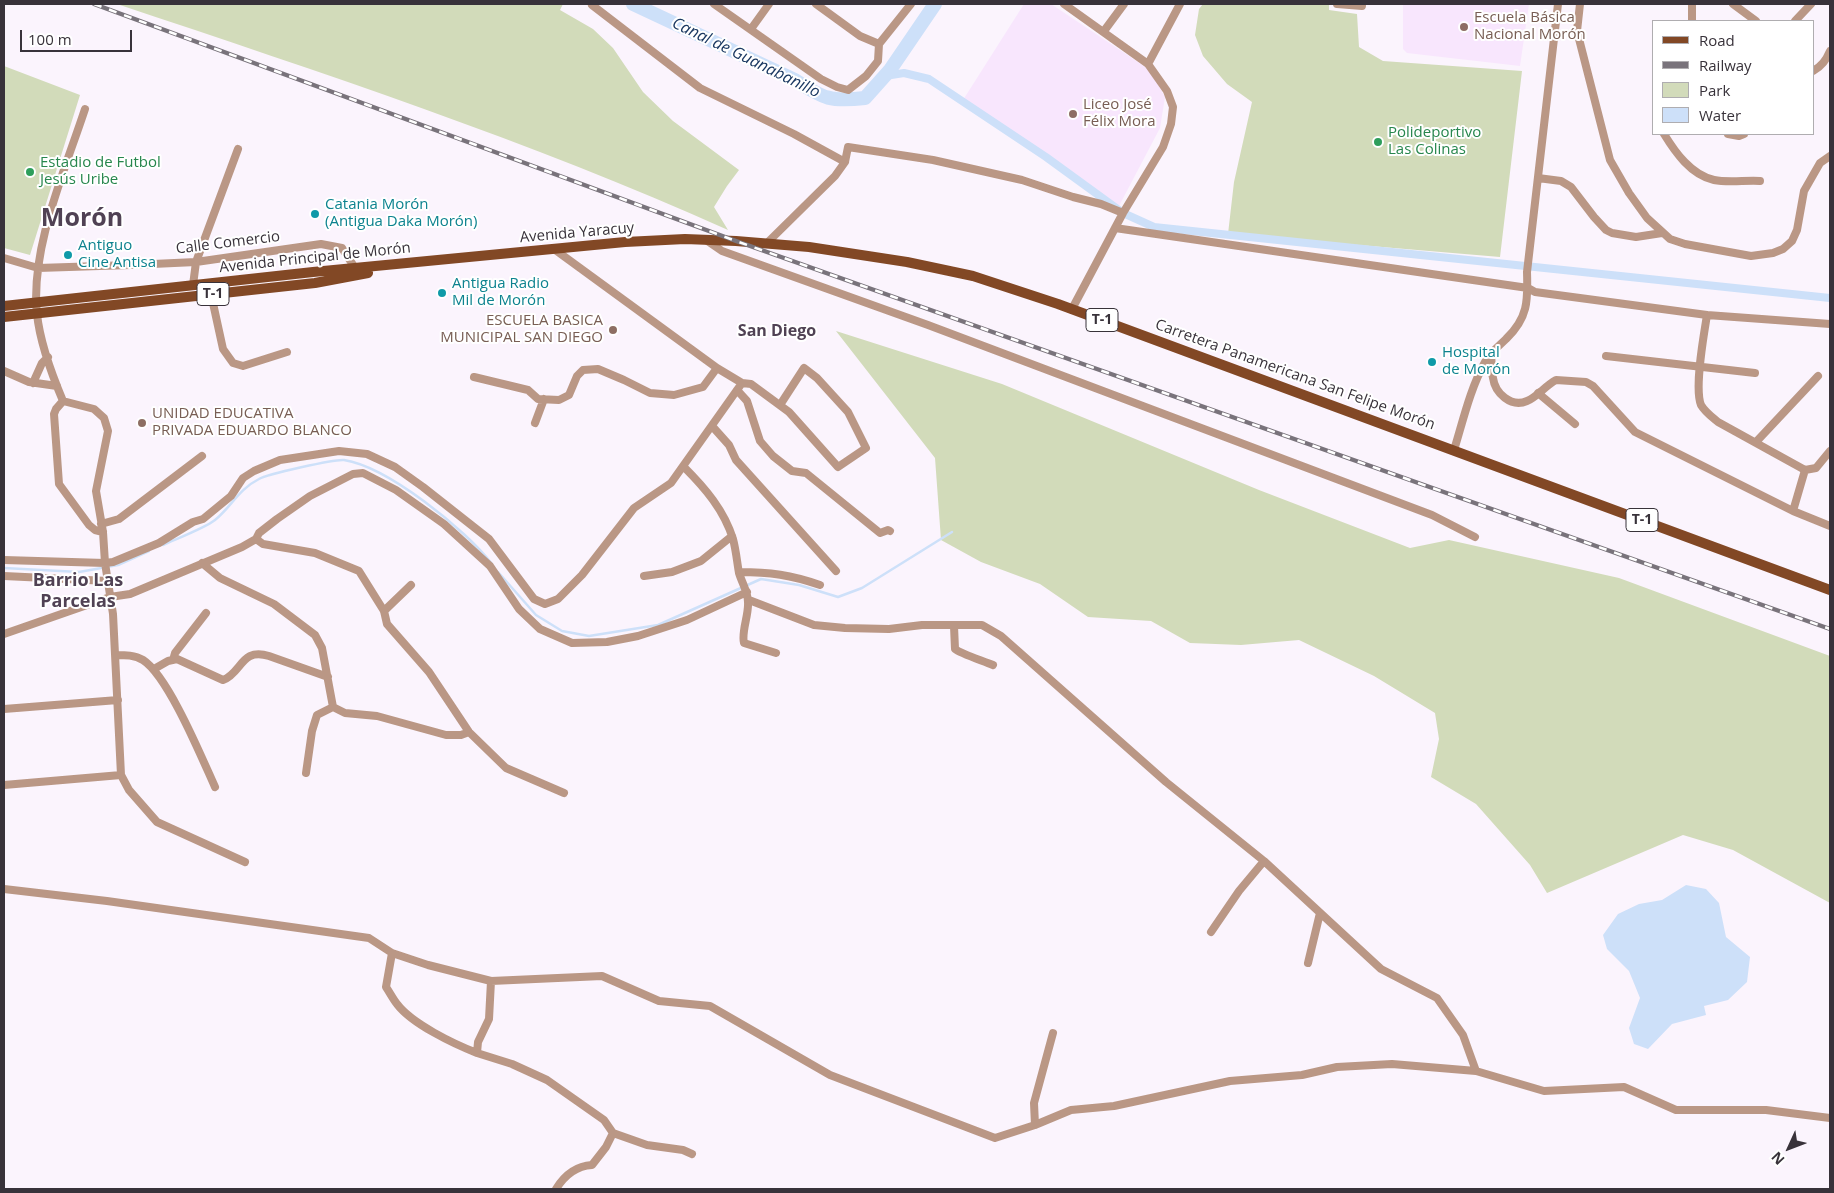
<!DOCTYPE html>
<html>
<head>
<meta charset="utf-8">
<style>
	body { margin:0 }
	#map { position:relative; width:1834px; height:1193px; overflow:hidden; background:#fbf4fd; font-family:"Open Sans",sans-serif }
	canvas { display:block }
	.frame { position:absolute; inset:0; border:5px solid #38323a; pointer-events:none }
	.legend { position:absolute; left:1652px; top:20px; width:162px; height:115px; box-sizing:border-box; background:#fff; border:1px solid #afadb0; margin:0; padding:6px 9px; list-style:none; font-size:15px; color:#38323a }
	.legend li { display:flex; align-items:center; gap:10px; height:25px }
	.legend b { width:25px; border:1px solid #afadb0 }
	.north { position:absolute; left:1764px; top:1123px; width:50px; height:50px; -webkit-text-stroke:4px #fff; paint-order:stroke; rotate:227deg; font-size:14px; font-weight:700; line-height:20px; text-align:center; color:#38323a }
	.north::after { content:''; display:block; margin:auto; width:18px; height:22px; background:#38323a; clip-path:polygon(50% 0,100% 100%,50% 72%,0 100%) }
	.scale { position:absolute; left:20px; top:30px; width:112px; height:22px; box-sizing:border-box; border:2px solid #38323a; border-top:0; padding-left:6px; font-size:15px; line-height:18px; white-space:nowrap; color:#38323a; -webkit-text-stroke:4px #fff; paint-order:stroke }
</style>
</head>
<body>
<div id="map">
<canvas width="1834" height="1193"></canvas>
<div class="frame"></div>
<ul class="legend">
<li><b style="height:6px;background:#824825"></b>Road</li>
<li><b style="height:6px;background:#79737b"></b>Railway</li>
<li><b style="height:14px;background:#d2dbba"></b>Park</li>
<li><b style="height:14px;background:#cde0f9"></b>Water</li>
</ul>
<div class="north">N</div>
<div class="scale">100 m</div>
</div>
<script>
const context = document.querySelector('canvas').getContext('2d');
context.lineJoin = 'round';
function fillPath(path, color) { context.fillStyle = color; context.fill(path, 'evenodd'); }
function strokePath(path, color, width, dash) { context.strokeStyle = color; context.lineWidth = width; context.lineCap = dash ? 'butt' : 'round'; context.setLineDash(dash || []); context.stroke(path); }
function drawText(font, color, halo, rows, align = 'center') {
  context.font = font + ' "Open Sans",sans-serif'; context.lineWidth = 4; context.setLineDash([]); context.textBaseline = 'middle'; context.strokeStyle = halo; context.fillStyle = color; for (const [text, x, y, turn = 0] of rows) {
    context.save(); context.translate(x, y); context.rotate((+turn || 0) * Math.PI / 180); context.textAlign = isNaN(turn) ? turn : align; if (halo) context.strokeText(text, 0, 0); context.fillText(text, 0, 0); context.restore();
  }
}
fillPath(new Path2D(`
	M1024 4H1051L1150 70 1165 97 1160 128 1119 206 963 100Z
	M1403 4H1529L1520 66 1407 53 1403 49Z`), '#f8e6fd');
fillPath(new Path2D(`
	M117 4H563L560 10 593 29 613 48 643 92 673 121 739 170 727 186 714 207 728 230C530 141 323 73 117 4Z
	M1203 4H1329V10L1357 14 1359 47 1383 61 1522 71 1500 257 1228 234 1234 182 1252 102 1227 84 1203 56 1195 35 1199 9Z
	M4 66 80 95 30 255 4 248Z
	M836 331 1002 384 1259 490 1410 548 1449 540 1619 578 1830 656V903L1733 850 1683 835 1547 893 1530 865 1476 804 1431 777 1439 739 1435 713 1374 676 1299 640 1241 645 1190 643 1151 621 1088 617 1040 584 981 562 941 540 935 458Z`), '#d2dbba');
fillPath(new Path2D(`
	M1686 885 1706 889 1719 903 1726 937 1750 957 1747 982 1728 1000 1704 1006 1706 1015 1672 1024 1648 1049 1634 1044 1629 1028 1640 998 1629 971 1607 949 1603 935 1618 914 1639 904 1662 900Z`), '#cde0f9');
strokePath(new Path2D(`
	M163 545C176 539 205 528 215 520 231 507 239 489 259 479 267 474 335 459 344 460 388 467 465 529 492 564
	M4 568 79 572 118 565 149 551
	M498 572 536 615 562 631 589 636 658 625 761 579 799 585 838 597 862 588 952 532`), '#cde0f9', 2.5);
strokePath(new Path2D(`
	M885 76 904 73 929 79 1046 157 1123 213 1154 227 1830 298`), '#cde0f9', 8);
strokePath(new Path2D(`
	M633 4 795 80C824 99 831 102 865 98L890 70 935 4`), '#cde0f9', 14);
strokePath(new Path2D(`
	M714 4 821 79 837 87 848 90 866 76 878 61 879 44
	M816 4 860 36 879 44 911 4
	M1064 4 1148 64 1167 91 1173 107 1171 124 1163 147 1123 213 1072 309
	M1337 4 1362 6
	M1580 4 1577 31 1610 160 1629 193 1647 218 1670 239 1685 244 1751 256 1773 253 1783 249 1792 241 1797 230 1804 191 1820 163 1830 156
	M1692 4V21
	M1733 4 1756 21
	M592 5 700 88 794 134 845 162
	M1795 21 1811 4
	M751 29 769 4
	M1104 31 1124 4
	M1148 64 1180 4
	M1813 71C1822 66 1826 60 1830 51
	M85 109C65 170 30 249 37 314 40 343 52 375 63 401L94 409 104 418 108 431 96 491 103 532 105 563 113 614 121 775 129 790 157 822 245 862
	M1664 134C1675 152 1691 175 1714 180 1728 183 1746 180 1760 181
	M1728 134 1739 136 1744 134
	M1538 178 1561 181 1571 187 1594 217 1606 230 1612 233 1636 237 1662 233
	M1115 228 1528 288 1535 292 1707 315 1830 324
	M706 240 722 251 928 325 1432 515 1475 537
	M767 243 835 176 845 162 848 147 933 160 1022 180 1073 197 1101 204 1123 213
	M4 258 38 268 131 265 196 262 321 244 342 248 355 268
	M193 285 196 262 238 149
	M211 294 223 349 233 363 243 366 287 352
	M1707 315C1704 334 1694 388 1701 405 1705 412 1712 417 1718 422L1805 470
	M1491 354C1492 362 1491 370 1493 378 1495 393 1511 408 1527 401 1537 397 1545 386 1556 380L1586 382 1593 386 1635 432 1793 511 1830 526
	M1606 356 1755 373
	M4 371 29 382 57 386
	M474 377 528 390 538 399 559 400 569 395 577 376 583 370 598 369 624 380 650 393 674 395 703 387 717 368 554 249
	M33 383 42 363 48 357
	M742 383 751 384 789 412 838 467 866 448 848 412 817 378 804 368 780 405
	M737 390 747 401 760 441 773 456 792 471 806 473 880 533 888 530 890 531
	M1538 393 1575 424
	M63 401 56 409 54 414 59 484 89 525 95 530 103 532
	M535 423 544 399
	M712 426 729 445 736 460 836 571
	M1756 442 1818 376
	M1454 450C1463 421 1470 389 1485 362 1490 353 1499 346 1506 339 1528 318 1528 301 1527 272L1558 4
	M684 467C705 488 724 510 733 539 736 550 737 562 739 573 742 583 748 592 748 602 749 615 741 632 744 643L776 653
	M1793 511 1805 470 1816 468 1830 451
	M101 524 119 519 202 456
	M256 539 263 544 315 553 359 571 384 611 387 624 429 672 469 732 506 768 564 793
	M4 560 105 563 113 562 159 543 193 522 203 519 231 496 243 478 254 471 280 460 339 451 367 454 395 467 423 487 489 539 534 599 545 604 558 599 582 575 634 508 671 483 742 383 717 368
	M202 563 220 578 274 604 315 635 322 648 333 707
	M739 572C770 572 791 575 820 585
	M4 576 108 581
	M644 576 672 572 701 561 732 536
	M749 600 814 625 845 628 889 629 922 625H982L1001 636 1166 782 1264 861 1381 969 1437 998 1463 1035 1476 1071 1544 1091 1624 1087 1676 1110H1766L1830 1118
	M384 611 411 585
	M954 626 955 649C961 654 984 661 993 665
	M4 634 110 597 130 594 242 547 256 539 259 533 277 519 310 496 353 474 363 473 396 490 444 524 490 566 519 609 540 629 572 643 607 642 638 636 687 620 747 592
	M116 655C125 655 135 655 143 660 168 676 201 756 215 787
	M173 660 175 653 206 613
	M154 669 168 661 177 659 223 680C242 673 241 647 269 656L328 677
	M333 707 345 713 377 716 446 735H461L469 732
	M4 709 118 700
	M306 773 312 731 317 715 333 707
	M4 785 121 775
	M4 889 107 901 369 938 392 953 428 965 491 981 602 976 659 1001 710 1006 830 1075 995 1138 1035 1125 1071 1110 1114 1106 1230 1081 1302 1075 1337 1067 1392 1064 1476 1071
	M1211 932 1239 891 1264 861
	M392 953 386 987C390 993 393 999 397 1004 412 1024 454 1044 477 1053
	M1308 963 1320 913
	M491 981 489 1019 478 1042 477 1053 512 1064 547 1080 604 1120 613 1133 647 1145 683 1150 692 1154
	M1035 1125 1034 1103 1053 1033
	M556 1189C564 1176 576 1166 592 1165L606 1147 613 1133`), '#ba9785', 8);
strokePath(new Path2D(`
	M4 306 313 272 625 242 685 239 736 241 809 247 907 262 973 276 1058 304 1830 590
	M4 317 315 283 368 273`), '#824825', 10);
const rail = new Path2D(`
	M94 4 736 241 1830 629`);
strokePath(rail, '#79737b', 4.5);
strokePath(rail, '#fff', 2.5, [8]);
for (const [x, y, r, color] of [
	[1464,27,5,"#8d6e63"],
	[1073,114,5,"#8d6e63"],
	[1378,142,5,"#2e9e5b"],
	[30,172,5,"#2e9e5b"],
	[315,214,5,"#0f9aa8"],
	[68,255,5,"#0f9aa8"],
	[442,293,5,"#0f9aa8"],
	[613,330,5,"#8d6e63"],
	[1432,362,5,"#0f9aa8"],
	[142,423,5,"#8d6e63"]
]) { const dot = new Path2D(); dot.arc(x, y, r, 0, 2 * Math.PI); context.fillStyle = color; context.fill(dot); strokePath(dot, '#fff', 2); }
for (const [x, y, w] of [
	[213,294,32],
	[1102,320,32],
	[1642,520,32]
]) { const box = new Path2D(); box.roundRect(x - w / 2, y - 11.5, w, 23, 4); context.fillStyle = '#fff'; context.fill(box); strokePath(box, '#38323a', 1); }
drawText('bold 14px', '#38323a', null, [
	["T-1",213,294],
	["T-1",1102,320],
	["T-1",1642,520]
]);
drawText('15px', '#785e54', '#fff', [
	["Escuela Básica",1474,18],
	["Nacional Morón",1474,35],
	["Liceo José",1083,105],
	["Félix Mora",1083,122],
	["ESCUELA BASICA",603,321,"right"],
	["MUNICIPAL SAN DIEGO",603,338,"right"],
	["UNIDAD EDUCATIVA",152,414],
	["PRIVADA EDUARDO BLANCO",152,431]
], 'left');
drawText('15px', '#27864d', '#fff', [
	["Polideportivo",1388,133],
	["Las Colinas",1388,150],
	["Estadio de Futbol",40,163],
	["Jesús Uribe",40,180]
], 'left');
drawText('15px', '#0d838f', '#fff', [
	["Catania Morón",325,205],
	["(Antigua Daka Morón)",325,222],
	["Antiguo",78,246],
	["Cine Antisa",78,263],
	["Antigua Radio",452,284],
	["Mil de Morón",452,301],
	["Hospital",1442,353],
	["de Morón",1442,370]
], 'left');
drawText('15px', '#38323a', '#fff', [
	["Avenida Yaracuy",577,233,-5],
	["Calle Comercio",228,243,-7],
	["Avenida Principal de Morón",315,258,-6],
	["Carretera Panamericana San Felipe Morón",1295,375,20]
]);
drawText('italic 16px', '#1a3861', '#fff', [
	["Canal de Guanabanillo",746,58,26]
]);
drawText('bold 16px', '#504254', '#fff', [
	["San Diego",777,331]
]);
drawText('bold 18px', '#504254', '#fff', [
	["Barrio Las",78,581],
	["Parcelas",78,602]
]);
drawText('bold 25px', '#504254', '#fff', [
	["Morón",82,219]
]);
</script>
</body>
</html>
